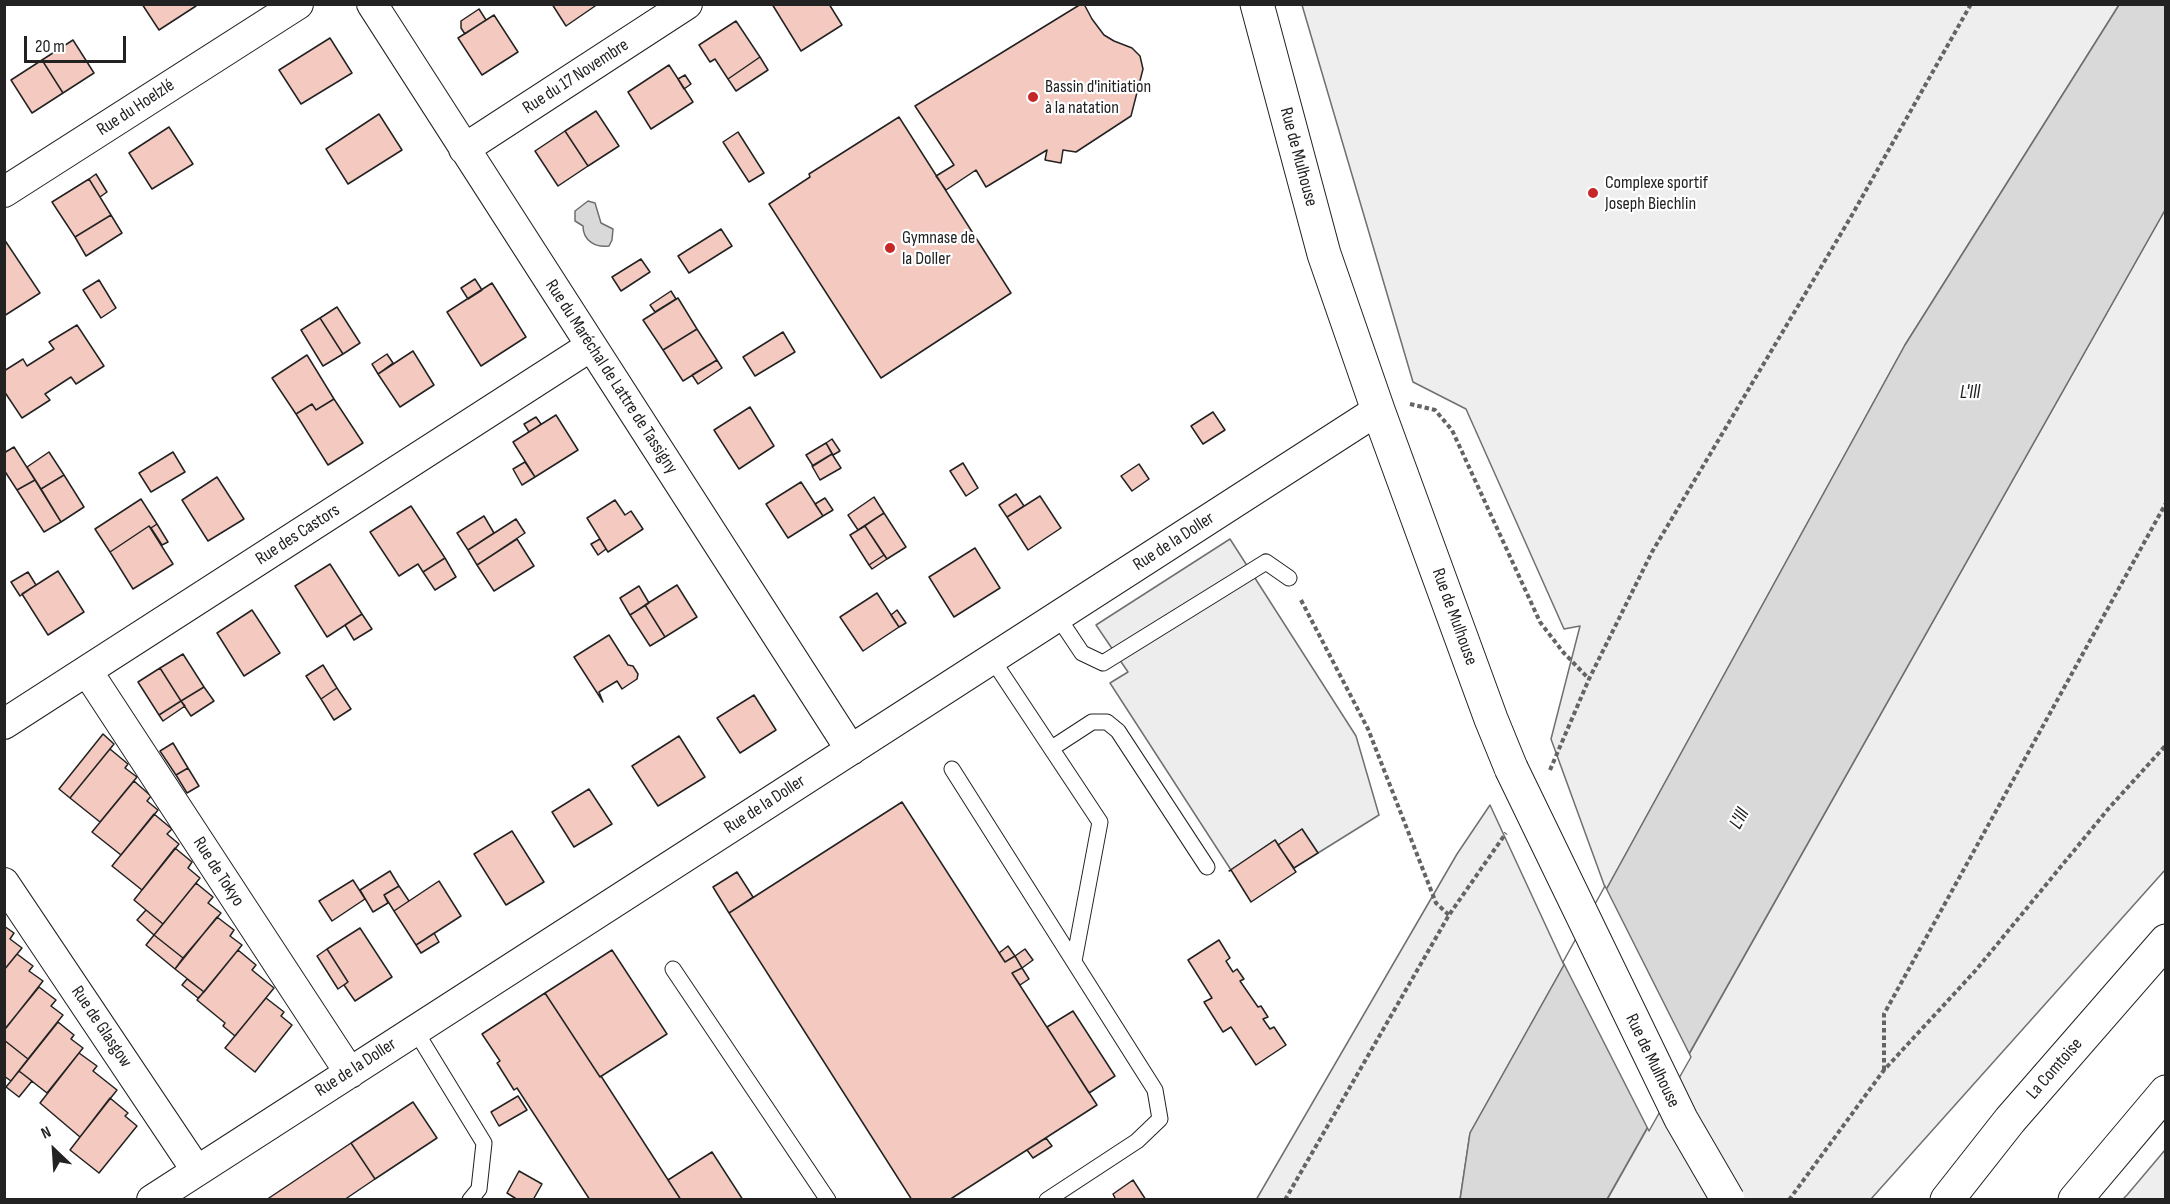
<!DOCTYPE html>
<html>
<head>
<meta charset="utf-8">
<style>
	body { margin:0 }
	#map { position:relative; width:2170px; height:1204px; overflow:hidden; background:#fff; font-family:"Sofia Sans Condensed",sans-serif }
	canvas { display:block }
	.frame { position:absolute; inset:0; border:6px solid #222; pointer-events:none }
	.north { position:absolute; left:24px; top:1120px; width:60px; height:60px; -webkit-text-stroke:4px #fff; paint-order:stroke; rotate:335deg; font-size:16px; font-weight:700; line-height:24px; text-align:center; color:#222 }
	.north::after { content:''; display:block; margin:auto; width:21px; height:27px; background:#222; clip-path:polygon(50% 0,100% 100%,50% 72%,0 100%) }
	.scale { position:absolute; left:24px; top:36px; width:102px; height:27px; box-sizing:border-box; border:3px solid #222; border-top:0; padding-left:8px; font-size:18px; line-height:21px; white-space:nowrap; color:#222; -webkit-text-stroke:4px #fff; paint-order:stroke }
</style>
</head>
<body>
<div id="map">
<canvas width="2170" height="1204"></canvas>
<div class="frame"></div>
<div class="north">N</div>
<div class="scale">20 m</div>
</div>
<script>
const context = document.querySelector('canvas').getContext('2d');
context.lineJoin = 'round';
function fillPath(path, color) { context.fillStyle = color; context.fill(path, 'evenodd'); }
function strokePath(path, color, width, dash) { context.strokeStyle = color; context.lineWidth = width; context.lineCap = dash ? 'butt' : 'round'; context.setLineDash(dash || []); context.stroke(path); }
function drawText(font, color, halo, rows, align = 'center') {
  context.font = font + ' "Sofia Sans Condensed",sans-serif'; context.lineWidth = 4.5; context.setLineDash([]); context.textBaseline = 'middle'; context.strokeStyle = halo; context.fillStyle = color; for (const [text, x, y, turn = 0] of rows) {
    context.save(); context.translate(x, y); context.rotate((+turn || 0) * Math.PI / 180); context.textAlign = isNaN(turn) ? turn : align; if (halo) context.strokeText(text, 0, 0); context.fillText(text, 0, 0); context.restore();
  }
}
const green = new Path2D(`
	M1302 5H2119L1905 345 1606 890 1551 739 1580 626 1564 629 1466 409 1413 382Z
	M2165 210V870L1871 1199 1607 1200Z
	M1490 805 1564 965 1470 1133 1460 1199 1256 1200 1457 854Z
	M2165 1150V1199H2123L2127 1195Z`);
fillPath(green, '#eee');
strokePath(green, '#6f6f6f', 1.5);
const parking = new Path2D(`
	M1230 539 1356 736 1379 815 1318 853 1302 829 1278 845 1275 840 1231 870 1110 683 1128 672 1096 625Z`);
fillPath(parking, '#ededed');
strokePath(parking, '#6f6f6f', 1.5);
const water = new Path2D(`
	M2119 5H2165V210L1607 1199 1460 1200 1470 1133 1606 890 1905 345Z
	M588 201 595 203 601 223 613 229 612 240 609 246C596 248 583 241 583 226L575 221V211Z`);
fillPath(water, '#d9d9d9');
strokePath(water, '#6f6f6f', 1.5);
const pier = new Path2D(`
	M1605 886 1691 1057 1649 1131 1563 962Z`);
fillPath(pier, '#fff');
strokePath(pier, '#6f6f6f', 1.5);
const building = new Path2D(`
	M142 4H195L196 6 159 30Z
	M552 4H598L566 26Z
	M772 4H829L842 25 801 51Z
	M1081 4H1084L1092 19 1104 35 1114 41 1132 48 1140 56 1143 69 1131 116 1076 152 1063 150 1061 163 1045 160 1047 150 986 187 976 170 946 190 936 176 954 165 915 106Z
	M479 9 486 20 465 34 461 28V21Z
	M494 15 518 52 482 75 458 38Z
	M736 21 760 57 728 79 715 59 710 62 699 45Z
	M330 38 352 73 301 104 279 70Z
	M73 40 94 73 63 93 42 60Z
	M760 57 768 70 736 91 728 79Z
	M42 60 63 93 32 113 11 80Z
	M669 65 693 102 651 129 628 92Z
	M685 75 691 84 684 89 678 79Z
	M596 111 619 146 588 166 565 131Z
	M379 114 402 150 348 184 326 149Z
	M899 117 1011 293 881 378 769 204 810 177 809 174Z
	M169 127 193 164 152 189 129 153Z
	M565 131 588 166 558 186 535 151Z
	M738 132 764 173 749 182 723 142Z
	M96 174 107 192 100 197 89 179Z
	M89 179 111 215 75 237 52 202Z
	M111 215 122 233 86 256 75 237Z
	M721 229 732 246 689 273 678 256Z
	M4 239 40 293 4 316Z
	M641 259 650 272 621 291 612 277Z
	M475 279 482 290 468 299 461 288Z
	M99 280 116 308 101 318 83 290Z
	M492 283 526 337 481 366 447 312Z
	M671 291 676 299 655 312 650 305Z
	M678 298 697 329 663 350 643 320Z
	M337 307 360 343 343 354 320 318Z
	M320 318 343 354 323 366 301 330Z
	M77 325 104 366 76 384 71 377 45 394 50 400 22 418 4 391V371L23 359 27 366 54 349 49 342Z
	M697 329 717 360 683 381 663 350Z
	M783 332 795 352 755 376 743 357Z
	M413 351 434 385 400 407 378 374Z
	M387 354 393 363 378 374 372 364Z
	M307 355 334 399 316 410 312 404 296 414 272 378Z
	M717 360 722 368 698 384 692 375Z
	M334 399 363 443 328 465 296 414 312 404 316 410Z
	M750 407 774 446 739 469 714 430Z
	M1213 412 1225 430 1203 444 1191 426Z
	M556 415 578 450 535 477 513 442Z
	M536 417 541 424 529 432 524 424Z
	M832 439 840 451 833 455 826 443Z
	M826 443 832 454 813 466 806 455Z
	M14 447 35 480 17 490 4 470V453Z
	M49 452 64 475 41 489 27 467Z
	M173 452 185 472 151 492 139 473Z
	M832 454 841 468 820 480 812 466Z
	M525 462 535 477 522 485 513 469Z
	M963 463 978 488 966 496 950 471Z
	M1139 464 1149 479 1132 491 1121 476Z
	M64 475 84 507 61 522 41 489Z
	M217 477 244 519 208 541 182 500Z
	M35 480 61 522 44 532 17 490Z
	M801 482 823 516 788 538 766 504Z
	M1016 494 1024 506 1007 517 999 505Z
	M1040 496 1061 528 1028 550 1007 517Z
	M874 497 884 513 858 530 848 515Z
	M825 498 833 510 823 516 815 504Z
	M141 499 157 524 151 528 149 526 110 552 95 529Z
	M615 500 625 515 631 511 643 529 608 552 587 518Z
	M411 506 445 558 423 572 418 564 399 576 370 532Z
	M884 513 906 547 887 559 865 526Z
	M484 516 494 533 468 550 457 533Z
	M516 519 525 533 477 565 468 550Z
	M157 524 168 542 162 545 151 528Z
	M149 526 173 564 133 589 110 552Z
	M865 526 884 555 869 565 850 535Z
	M517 539 534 566 494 591 477 565Z
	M600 539 606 549 598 555 591 544Z
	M975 548 1000 588 954 617 929 577Z
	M884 555 887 559 872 569 869 565Z
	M445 558 456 577 435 590 423 572Z
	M330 564 362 614 327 637 295 586Z
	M58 571 84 612 48 635 22 594Z
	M28 572 36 585 20 596 11 582Z
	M677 585 697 617 665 637 645 605Z
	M639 586 649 603 630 615 620 598Z
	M877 593 899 627 863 651 840 617Z
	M645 605 665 637 650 646 630 615Z
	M252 610 280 653 244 676 217 633Z
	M897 610 906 623 899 627 891 615Z
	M362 614 372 629 354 640 345 625Z
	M609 635 628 665 633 666 638 674 637 679 622 689 617 681 599 692 603 702 574 657Z
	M183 654 204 687 181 701 160 668Z
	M323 665 337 688 321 699 306 676Z
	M160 668 181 701 159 715 138 682Z
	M204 687 214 701 191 716 181 701Z
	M337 688 351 709 334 720 321 699Z
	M754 695 776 730 740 753 717 718Z
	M181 701 185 706 163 721 159 715Z
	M103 734 114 744 70 798 59 789Z
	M679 736 705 777 658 806 632 766Z
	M173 743 188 768 176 775 160 751Z
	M110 749 128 764 125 768 137 777 100 822 70 798Z
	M188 768 199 786 187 793 176 775Z
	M134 781 151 796 147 801 158 810 121 855 92 832Z
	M589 789 612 824 574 847 552 812Z
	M902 802 1005 962 1015 956 1022 968 1012 973 1097 1105 949 1200H912L729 913Z
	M154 814 172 829 167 834 179 844 142 890 112 866Z
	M1302 829 1318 853 1294 868 1278 845Z
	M512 831 544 882 506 905 474 854Z
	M1275 840 1296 872 1251 902 1231 870 1229 871Z
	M175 848 192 862 188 868 200 878 163 924 134 900Z
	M390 871 399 886 384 895 388 903 373 912 360 890Z
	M737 872 753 897 729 913 713 887Z
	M353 880 365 899 332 921 319 901Z
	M439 881 461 916 416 945 394 911Z
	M196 883 213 897 208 903 221 913 183 958 154 935Z
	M399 886 409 901 394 911 384 895Z
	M146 910 163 924 154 935 137 920Z
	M217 917 234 930 230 936 242 945 204 992 175 969Z
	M4 926 14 933 10 939 22 948 4 970Z
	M360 928 392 977 355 1001 344 985 348 982 327 949Z
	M434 933 439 942 421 953 416 945Z
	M154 935 183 958 175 969 146 945Z
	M1219 940 1230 958 1226 961 1233 972 1237 969 1244 979 1240 981 1258 1007 1261 1006 1268 1017 1263 1019 1270 1029 1274 1027 1286 1045 1256 1065 1231 1027 1223 1032 1204 1002 1212 998 1188 960Z
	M1008 946 1015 956 1005 962 999 953Z
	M327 949 348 982 338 989 317 956Z
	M1025 949 1033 960 1022 968 1015 956Z
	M238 950 256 965 252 970 274 988 235 1036 223 1026 225 1023 197 1000Z
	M612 950 667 1034 600 1077 545 993Z
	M17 954 33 966 29 971 43 981 6 1028 4 1026V970Z
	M1022 968 1029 979 1020 985 1012 973Z
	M187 979 204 992 198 998 182 985Z
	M39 987 56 1000 51 1006 63 1015 28 1059 4 1040V1030Z
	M545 993 600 1077 601 1076 681 1200H590L517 1088 514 1090 497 1063 500 1061 482 1034Z
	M266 998 284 1012 281 1016 292 1025 255 1072 225 1048Z
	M1073 1011 1115 1076 1089 1093 1047 1027Z
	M58 1022 74 1035 71 1039 83 1048 47 1093 19 1071Z
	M4 1040 28 1059 11 1081 4 1076Z
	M79 1053 97 1066 93 1071 117 1090 80 1137 40 1103Z
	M19 1071 32 1081 19 1097 6 1087Z
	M518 1096 527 1110 499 1126 491 1112Z
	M110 1098 128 1113 125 1116 137 1126 99 1173 70 1150Z
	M413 1102 437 1138 375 1179 351 1143Z
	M1046 1138 1052 1146 1033 1158 1027 1150Z
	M351 1143 375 1179 344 1200H266Z
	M712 1152 743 1200H681L668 1180Z
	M519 1171 542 1184 533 1200H518L507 1193Z
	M1133 1180 1146 1200H1116L1113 1194Z`);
fillPath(building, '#f3c9c0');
strokePath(building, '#222', 1.5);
const lane = new Path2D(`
	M1058 617 1082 653 1103 663 1266 562 1289 578
	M992 659 1100 822 1074 961
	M1052 748 1092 722H1107L1118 731 1207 867
	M952 769 1155 1090 1160 1119 1137 1141 1047 1200
	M673 969 828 1200
	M415 1030 484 1143 479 1189 470 1200`);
const street = new Path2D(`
	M372 4 851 750
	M464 149 687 4
	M4 192 298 4
	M87 671 350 1073
	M4 724 591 346
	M4 883 197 1171
	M152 1200 1378 410`);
const secondary = new Path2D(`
	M1257 4 1324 254 1378 410 1491 719 1511 768`);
const highway = new Path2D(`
	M1947 1200 2010 1120 2166 941
	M2075 1200 2166 1092`);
strokePath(lane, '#222', 17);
strokePath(street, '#222', 32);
strokePath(secondary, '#222', 35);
strokePath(highway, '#222', 35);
strokePath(new Path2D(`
	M1410 404 1435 410 1452 430 1540 622 1563 652 1589 679
	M1301 600 1368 729 1436 903 1449 915
	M1550 770 1589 679 1652 552 1852 215 1971 4
	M1884 1070V1014L2166 503
	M1285 1200 1449 915 1506 833
	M1789 1200 1884 1070 1976 970 2109 808 2166 745`), '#646464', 4, [4.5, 3]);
strokePath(lane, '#fff', 15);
strokePath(street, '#fff', 30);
strokePath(secondary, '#fff', 33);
strokePath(highway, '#fff', 33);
const secondaryBridge = new Path2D(`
	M1511 768 1681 1119 1728 1200`);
strokePath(secondaryBridge, '#222', 35, []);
strokePath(secondaryBridge, '#fff', 33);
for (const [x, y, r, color] of [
	[1033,97,6,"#c62828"],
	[1593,193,6,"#c62828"],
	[890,248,6,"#c62828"]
]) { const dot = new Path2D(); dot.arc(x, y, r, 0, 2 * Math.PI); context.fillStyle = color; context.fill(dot); strokePath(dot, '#fff', 2); }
drawText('18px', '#222', '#fff', [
	["Rue du 17 Novembre",576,77,-33],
	["Rue du Hoelzlé",136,108,-33],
	["Rue de Mulhouse",1298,157,75],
	["Rue du Maréchal de Lattre de Tassigny",611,377,57],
	["Rue des Castors",298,535,-33],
	["Rue de la Doller",1174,542,-33],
	["Rue de Mulhouse",1454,617,70],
	["Rue de la Doller",765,805,-33],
	["Rue de Tokyo",218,872,57],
	["Rue de Glasgow",101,1027,56],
	["Rue de Mulhouse",1652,1061,64],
	["Rue de la Doller",356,1068,-33],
	["La Comtoise",2055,1069,-49]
]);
drawText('18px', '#222', '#fff', [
	["Bassin d'initiation",1045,87],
	["à la natation",1045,108],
	["Complexe sportif",1605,183],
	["Joseph Biechlin",1605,204],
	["Gymnase de",902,238],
	["la Doller",902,259]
], 'left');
drawText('italic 20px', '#222', '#fff', [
	["L'Ill",1970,393],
	["L'Ill",1740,819,-61]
]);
</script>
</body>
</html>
